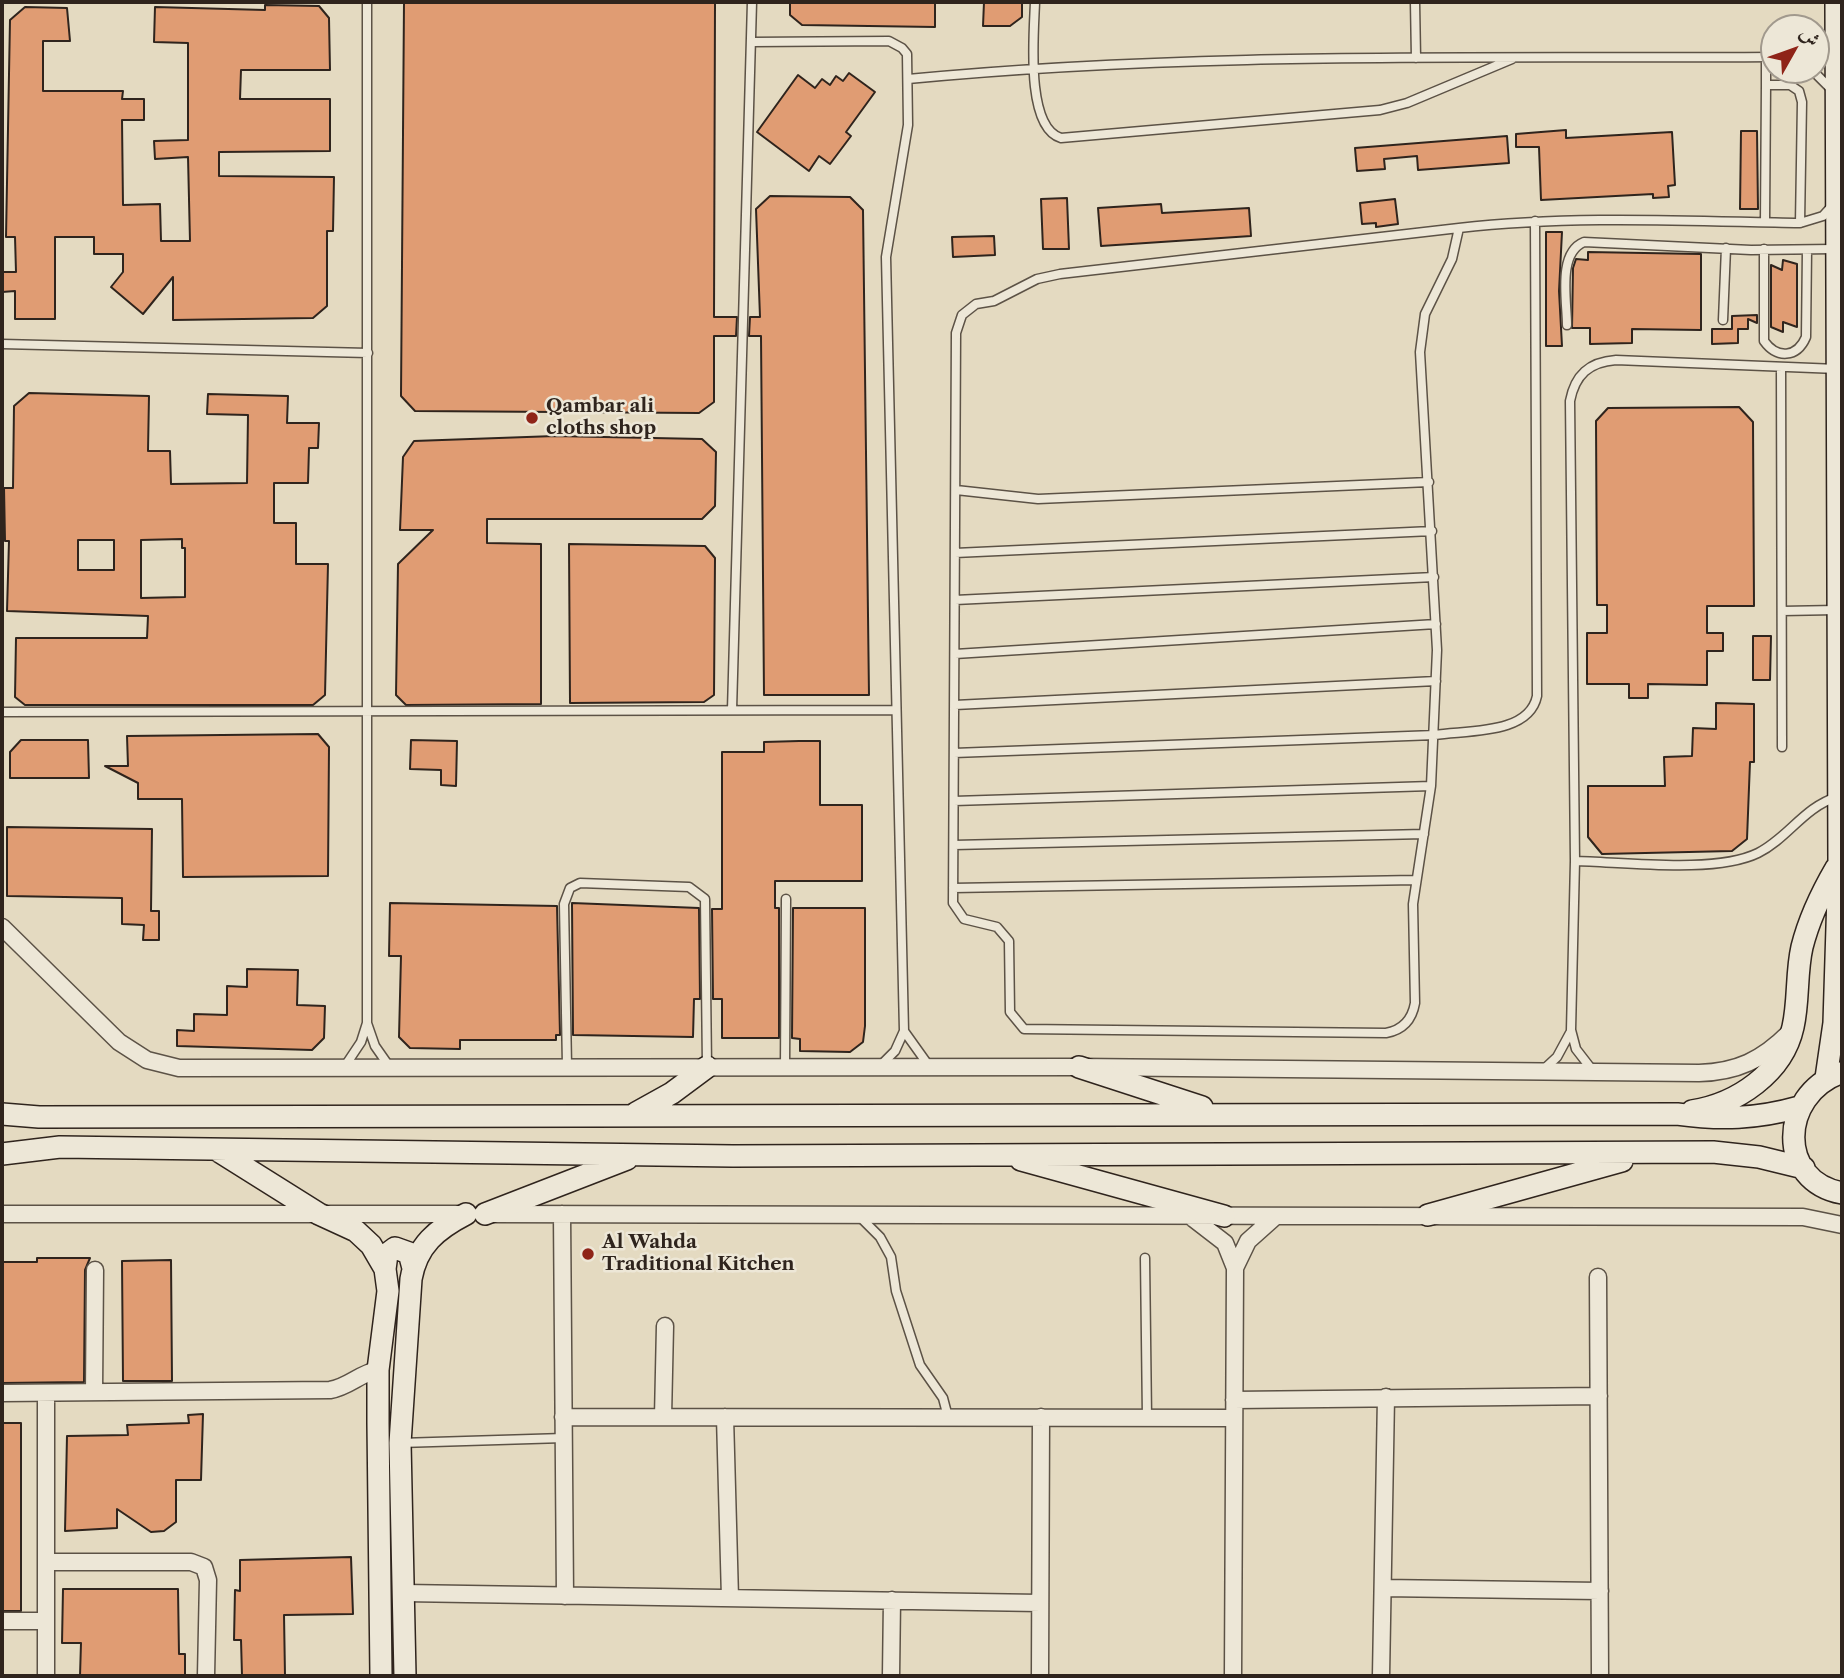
<!DOCTYPE html>
<html>
<head>
<meta charset="utf-8">
<style>
	body { margin:0 }
	#map { position:relative; width:1844px; height:1678px; overflow:hidden; background:#e4dac1; font-family:"Libre Caslon Text",Amiri,serif }
	canvas { display:block }
	.frame { position:absolute; inset:0; border:4px solid #2f241d; pointer-events:none }
	.north { position:absolute; left:1760px; top:14px; width:70px; height:70px; box-sizing:border-box; background:#ede7d7; border:2px solid #a1998d; border-radius:50%; rotate:50deg; font-size:19px; font-weight:700; line-height:28px; text-align:center; color:#2f241d }
	.north::after { content:''; display:block; margin:auto; width:24px; height:32px; background:#8f2418; clip-path:polygon(50% 0,100% 100%,50% 72%,0 100%) }
</style>
</head>
<body>
<div id="map">
<canvas width="1844" height="1678"></canvas>
<div class="frame"></div>
<div class="north">ش</div>
</div>
<script>
const context = document.querySelector('canvas').getContext('2d');
context.lineJoin = 'round';
function fillPath(path, color) { context.fillStyle = color; context.fill(path, 'evenodd'); }
function strokePath(path, color, width, dash) { context.strokeStyle = color; context.lineWidth = width; context.lineCap = dash ? 'butt' : 'round'; context.setLineDash(dash || []); context.stroke(path); }
function drawText(font, color, halo, rows, align = 'center') {
  context.font = font + ' "Libre Caslon Text",serif'; context.lineWidth = 5; context.setLineDash([]); context.textBaseline = 'middle'; context.strokeStyle = halo; context.fillStyle = color; for (const [text, x, y, turn = 0] of rows) {
    context.save(); context.translate(x, y); context.rotate((+turn || 0) * Math.PI / 180); context.textAlign = isNaN(turn) ? turn : align; if (halo) context.strokeText(text, 0, 0); context.fillText(text, 0, 0); context.restore();
  }
}
const building = new Path2D(`
	M404 2H715L714 317H737L736 336H714V402L699 413 415 411 401 396Z
	M790 2H935V27L802 25 790 15Z
	M984 2H1022V17L1010 26H983Z
	M265 5 319 6 329 18 330 70H241L240 99H330V151L219 152V176L334 177 333 231H327V306L313 318 173 320V277L143 314 111 287 123 272V254H94V237H55V319H15V291L2 292V272H16L15 237H6L10 20 25 7 67 8 70 41H43V91H123L122 99H144V120H122L123 205 160 204 161 241H190L188 157 155 159 154 141 188 140V43L154 42 155 7 265 10Z
	M849 73 875 92 846 132 851 136 830 164 819 156 809 171 757 132 798 75 815 88 822 79 830 85 836 76 843 81Z
	M1566 130V138L1672 132 1675 185 1668 186 1669 197 1653 198V194L1541 200 1539 147H1516V134Z
	M1741 131H1757L1758 209H1740Z
	M1507 136 1509 163 1418 170 1417 156 1384 159 1385 169 1357 171 1355 148Z
	M770 196 850 197 863 210 869 695H764L761 336H749L750 317H760L756 209Z
	M1067 198 1069 249H1043L1041 199Z
	M1395 199 1398 224 1376 227V223L1362 224 1360 203Z
	M1161 204 1162 213 1249 208 1251 236 1101 246 1098 208Z
	M1546 232H1562L1559 291 1562 346H1546Z
	M994 236 995 255 953 257 952 237Z
	M1588 252 1701 254V330L1632 329V343L1590 344V328H1572L1573 268 1576 259 1588 260Z
	M1783 260 1797 264V327L1783 322V332L1771 327V265L1782 270Z
	M1757 315V323L1748 319V329H1738V343L1712 344V329H1732V316Z
	M29 393 149 396 148 451H170L171 484 247 483 248 415 207 414 208 394 288 396 287 423H319L318 448H309L308 483H274V523H296V564H328L325 695 313 705H25L15 697 16 638H147L148 616 7 611 9 541H5L4 488H13L14 406ZM182 539V548H185V597L141 598V540ZM78 540H114V570H78Z
	M1739 407 1753 422 1754 606H1707V633H1723V651H1707V685L1648 684V698H1629V684H1587V633H1607V605H1597L1596 421 1608 408Z
	M555 436 702 439 716 452 715 506 702 519H487V543L541 544V704L406 705 396 695 398 564 433 530H400L403 457 414 441Z
	M569 544 705 546 715 558 714 695 704 702 570 703Z
	M1753 636H1771L1770 680H1753Z
	M1716 703 1754 704V762H1750L1747 839 1732 851 1602 854 1588 837V786H1665L1664 757 1692 756 1693 728 1716 729Z
	M318 734 329 747 328 876 183 877 182 799H138V783L105 766H128L127 736Z
	M21 740H88L89 778H10V752Z
	M411 740 457 741 456 786 441 785V770L410 769Z
	M799 741H820V805H862V881H775V908H779V1038H722V999H713L712 909H722V752H764V742Z
	M7 827 152 829 151 911H159V940H143L144 925 122 924V898L7 896Z
	M390 903 557 906 560 1035H556V1040H460V1049L410 1048 399 1037 401 956H389Z
	M572 903 699 908 700 999H694L693 1037 573 1035Z
	M793 908H865V1026L863 1042 850 1052 800 1051V1039L792 1038Z
	M247 969 298 970 297 1005 325 1006 324 1038 312 1050 177 1046V1030L194 1031V1014L227 1015V986L247 987Z
	M37 1258H90L85 1270 84 1382 2 1383V1262H37Z
	M171 1260 172 1381H123L122 1261Z
	M203 1414 201 1480H176V1522L164 1531 151 1532 117 1509V1528L65 1531 67 1436 128 1435 127 1425 189 1423 188 1415Z
	M2 1423H21V1611H2Z
	M351 1557 353 1614 284 1615 285 1676H242L241 1640H234L235 1590 240 1591V1560Z
	M63 1589H178L179 1654H185V1676H80L81 1643H62Z`);
fillPath(building, '#e09c73');
strokePath(building, '#2f241d', 2);
const lane = new Path2D(`
	M1035 2C1034 33 1025 127 1061 138L1380 110 1407 103 1512 59
	M1415 2 1416 58
	M752 42 889 41 902 48 907 54 908 125 886 257 904 1031 895 1051 882 1064
	M1816 49 1835 47
	M1812 70 1832 90
	M908 79C1196 51 1486 59 1774 57
	M1766 85V57
	M1765 222 1766 85H1790L1799 91 1802 102 1800 223
	M1459 228 1452 259 1425 314 1420 352 1437 650 1431 786 1413 904 1415 1003C1412 1020 1403 1030 1386 1033L1024 1029 1010 1012 1009 941 997 927 964 919 953 903 956 333 962 315 976 304 994 301 1037 279 1060 274 1459 228C1573 215 1686 221 1800 223L1823 216 1832 206
	M1764 249V341C1777 359 1797 358 1806 337L1807 250
	M1723 320 1726 248
	M1567 325C1567 301 1557 253 1584 242L1751 250 1834 249
	M2 344 368 353
	M1781 367 1782 747
	M956 490 1038 499 1429 482
	M955 553 1432 531
	M955 600 1434 577
	M1782 611 1836 610
	M955 654 1436 624
	M955 705 1436 681
	M732 710 752 2
	M2 712 894 710
	M954 753 1435 735C1467 730 1529 735 1537 696L1535 221
	M954 801 1431 786
	M954 845 1424 834
	M1575 861C1624 862 1715 874 1758 853 1788 838 1804 807 1837 797
	M953 888 1415 880
	M367 1023 375 1046 389 1066
	M904 1031 929 1066
	M345 1066 361 1042 367 1023V2
	M567 1066 564 904 570 888 580 883 689 887 705 899 707 1067
	M785 1067 786 899
	M1543 1070 1557 1057 1570 1033
	M1593 1071 1576 1049 1571 1030 1575 861 1570 401C1575 375 1589 362 1616 360L1837 369
	M859 1216 880 1237 891 1257 896 1291 920 1365 943 1398 948 1417
	M1145 1258 1147 1418
	M400 1443 564 1438`);
const street = new Path2D(`
	M2 927 119 1042 147 1060 179 1068 1079 1067 1699 1073C1737 1072 1762 1060 1789 1033
	M2 1214H465
	M494 1214 1803 1217 1842 1225
	M562 1214 565 1596
	M1190 1216 1225 1243 1235 1268 1233 1676
	M1235 1268 1248 1241 1276 1216
	M1598 1277 1600 1676
	M94 1392 95 1270
	M2 1393 330 1390C349 1387 360 1373 378 1370
	M46 1393V1676
	M1234 1400 1599 1396
	M563 1417 1234 1418
	M663 1417 665 1326
	M725 1417 730 1598
	M46 1562H191L204 1567 208 1580 206 1676
	M1383 1588 1600 1591
	M404 1593 1040 1603
	M2 1621H46
	M891 1676 892 1600
	M1040 1676 1041 1417
	M1381 1676 1386 1397`);
const secondary = new Path2D(`
	M1079 1067 1202 1107
	M1840 1073C1779 1096 1777 1181 1842 1193
	M1826 1078 1834 1023 1839 863 1836 2
	M1692 1111C1737 1104 1783 1073 1793 1027 1799 1001 1796 973 1802 947 1809 919 1822 892 1836 868
	M636 1113 672 1093 707 1067
	M2 1114 39 1117 1677 1114C1720 1120 1757 1119 1799 1107
	M217 1150 319 1214 356 1231 371 1245 385 1269 388 1291 378 1370V1423L381 1676
	M2 1154 60 1147 733 1156 1713 1152 1759 1157 1804 1168
	M1021 1160 1224 1216
	M485 1214 627 1159
	M1428 1215 1622 1161
	M385 1269 387 1254 395 1248 409 1253 413 1268
	M405 1676 400 1443 411 1279C417 1245 437 1229 466 1214`);
strokePath(lane, '#5c5246', 11);
strokePath(street, '#5c5246', 19);
strokePath(secondary, '#2f241d', 24);
strokePath(lane, '#ede7d7', 8);
strokePath(street, '#ede7d7', 16);
strokePath(secondary, '#ede7d7', 21);
for (const [x, y, r, color] of [
	[532,418,7,"#8f2418"],
	[588,1254,7,"#8f2418"]
]) { const dot = new Path2D(); dot.arc(x, y, r, 0, 2 * Math.PI); context.fillStyle = color; context.fill(dot); strokePath(dot, '#ede7d7', 2.5); }
drawText('bold 19px', '#2f241d', '#ede7d7', [
	["Qambar ali",546,407],
	["cloths shop",546,429],
	["Al Wahda",602,1243],
	["Traditional Kitchen",602,1265]
], 'left');
</script>
</body>
</html>
